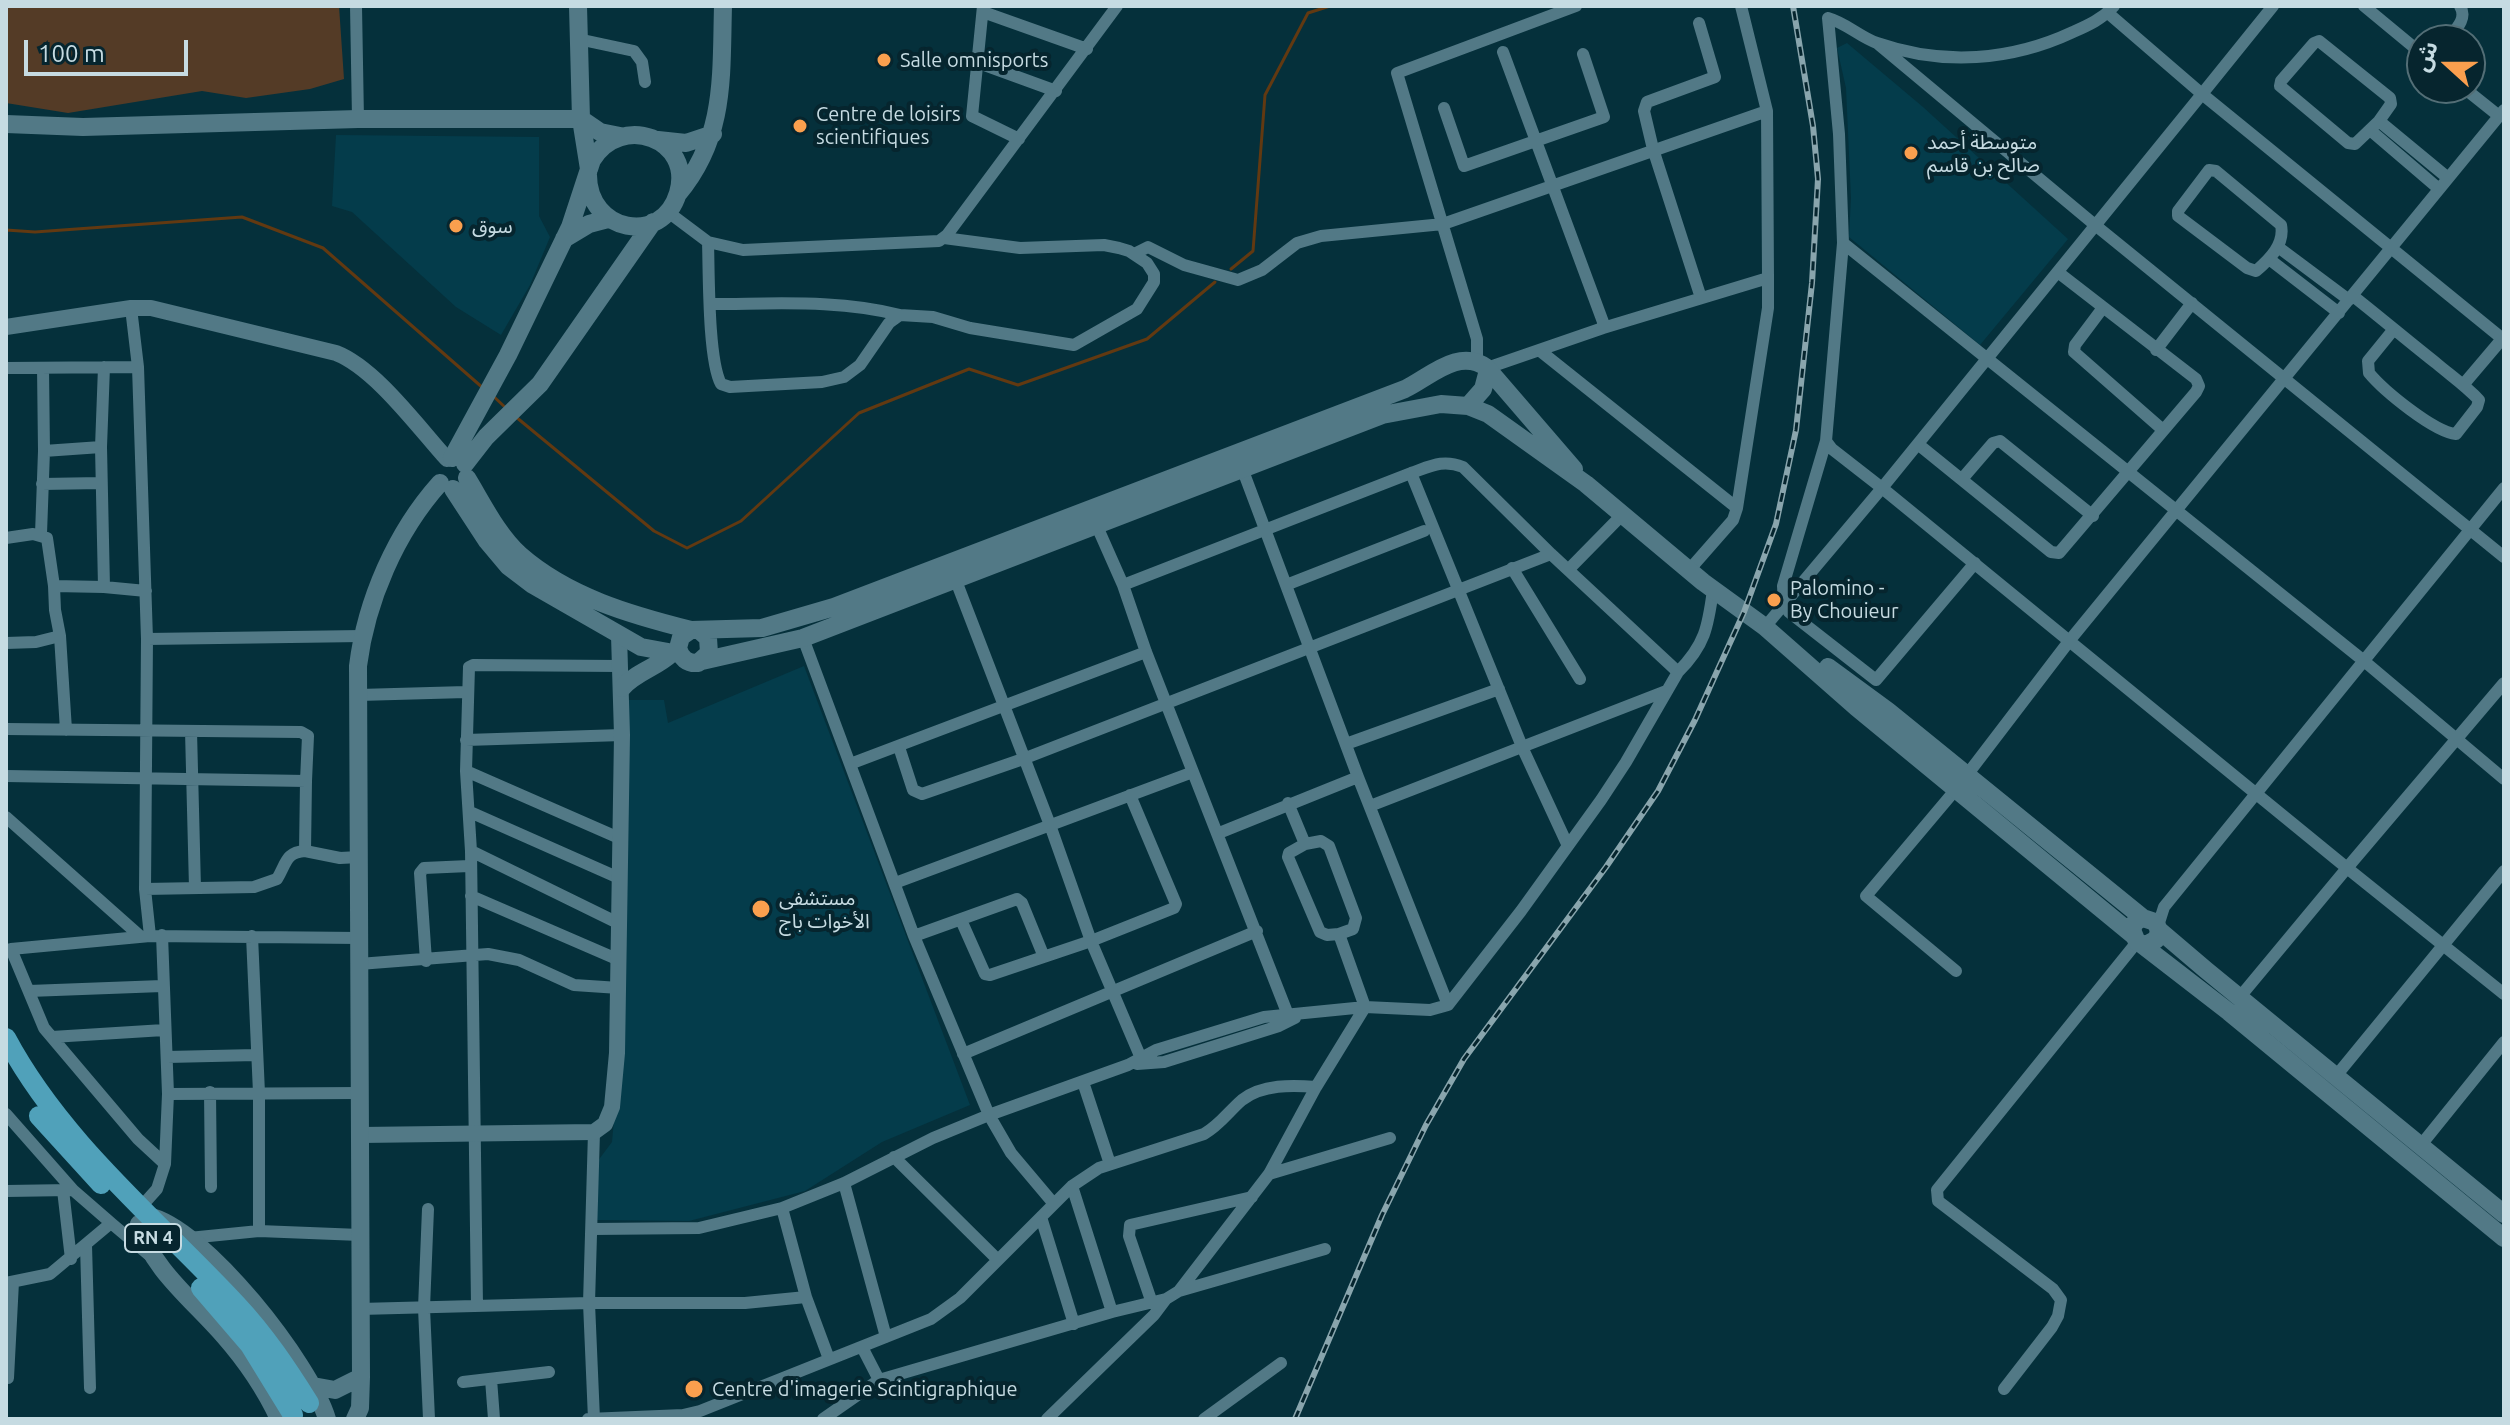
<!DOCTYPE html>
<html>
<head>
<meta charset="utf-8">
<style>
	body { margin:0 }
	#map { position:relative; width:2510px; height:1425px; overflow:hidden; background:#05303b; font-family:Ubuntu,"Noto Sans Arabic",sans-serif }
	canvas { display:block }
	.frame { position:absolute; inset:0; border:8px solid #c6dbe2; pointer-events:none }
	.north { position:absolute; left:2406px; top:24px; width:80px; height:80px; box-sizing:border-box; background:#06252e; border:2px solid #536e76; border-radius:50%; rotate:291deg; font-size:22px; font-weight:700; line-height:32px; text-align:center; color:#c6dbe2 }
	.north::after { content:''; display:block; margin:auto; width:28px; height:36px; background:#fa9f4e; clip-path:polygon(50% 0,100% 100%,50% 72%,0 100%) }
	.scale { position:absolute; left:24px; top:40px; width:164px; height:36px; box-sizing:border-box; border:4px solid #c6dbe2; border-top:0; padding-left:10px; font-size:24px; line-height:28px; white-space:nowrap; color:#c6dbe2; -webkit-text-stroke:6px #06252e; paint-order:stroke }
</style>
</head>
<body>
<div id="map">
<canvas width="2510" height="1425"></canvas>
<div class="frame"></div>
<div class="north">ش</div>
<div class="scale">100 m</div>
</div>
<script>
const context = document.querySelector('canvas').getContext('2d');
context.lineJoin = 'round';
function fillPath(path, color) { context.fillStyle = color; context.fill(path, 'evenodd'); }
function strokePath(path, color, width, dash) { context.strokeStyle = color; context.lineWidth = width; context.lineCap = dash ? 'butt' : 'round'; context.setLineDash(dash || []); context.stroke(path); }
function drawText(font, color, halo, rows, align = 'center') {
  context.font = font + ' Ubuntu,"Noto Sans Arabic",sans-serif'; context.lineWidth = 8; context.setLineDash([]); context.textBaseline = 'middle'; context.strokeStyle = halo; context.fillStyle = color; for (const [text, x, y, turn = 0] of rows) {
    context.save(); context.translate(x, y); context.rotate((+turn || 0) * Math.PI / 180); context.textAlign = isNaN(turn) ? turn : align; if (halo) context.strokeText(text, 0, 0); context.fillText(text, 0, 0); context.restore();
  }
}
fillPath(new Path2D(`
	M1847 43 1923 107 2068 239 1980 345 1849 237 1851 198 1846 88 1837 48Z
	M336 135 539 137V216L550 237 530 285 501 335 456 307 352 212 332 206Z
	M804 666 970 1105 882 1142 805 1191 689 1221 596 1220 597 1162 612 1142 624 1006V700H664L668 723Z`), '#043c4b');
fillPath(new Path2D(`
	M6 6H339L344 79 310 89 246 98 202 91 68 113 6 103Z`), '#543b26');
strokePath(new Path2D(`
	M6 230 35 232 242 217 323 248 483 388
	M1231 269 1253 251 1265 95 1308 13 1330 6
	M492 395 507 409
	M516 417 654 531 687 548 741 521 859 413 969 369 1018 385 1147 339 1215 282`), '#623911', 3);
strokePath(new Path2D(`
	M356 6 358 119
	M983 6 972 116 1019 139
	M2364 6 2422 54
	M983 12 1087 49
	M2108 13 2202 94 2273 6
	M1699 23 1715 77 1647 102 1644 111 1653 149 1701 298
	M578 39 634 51 642 62 645 82
	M2447 40C2455 30 2468 19 2460 6
	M2319 41 2390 98 2391 104 2379 121 2355 144 2348 143 2280 86 2281 81 2314 43Z
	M1878 44 2095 225 2504 557
	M1503 52 1603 322V328
	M979 63 1056 91
	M2464 88 2499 116
	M1444 108 1464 166 1604 117 1583 54
	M1767 111 1768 278
	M2379 121 2448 178
	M2370 130 2439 189
	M2209 170 2216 171 2281 225C2285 244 2270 259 2256 271L2247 268 2178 216V211Z
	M668 212 708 242 743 250 939 241 947 235 1117 6
	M708 242C709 273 708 360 721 384L730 387 822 382 844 377 860 365 889 323 900 315 933 317 970 328 1074 345 1137 309 1154 282V274L1147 263 1129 251 1119 248 1104 245 1020 248 944 238
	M1843 243 2364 661 2504 779
	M2278 247 2349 300
	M1134 254 1148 247 1184 265 1238 280 1262 270 1297 243 1321 236 1443 224 1767 111 1741 6
	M2269 259 2339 313
	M2353 296C2381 318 2408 341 2436 363 2450 375 2466 386 2479 400L2477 407 2456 434C2434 432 2384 391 2369 373L2368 361 2394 329
	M710 304C774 304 838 299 900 315
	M131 308 138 367 147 639 145 889 150 936
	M2102 309 2075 345 2074 352 2163 430
	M1539 350 1737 508
	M2156 350 2192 303
	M1477 362V339L1397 73 1576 6
	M6 368 138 367
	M43 368 44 451 101 447 104 587
	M1487 368 1603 328 1768 278V308L1737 508 1733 520 1690 569
	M2463 385 2502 339
	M1826 441 1783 586 1784 604 1789 612 1876 680 1975 563
	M1919 445 2051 552 2059 553 2196 392 2199 386 2196 379 2059 273
	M101 447 104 367
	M1242 468 1358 777 1448 1005
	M1411 473 1523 749 1568 846
	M1962 479 1993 443 2000 441 2093 516
	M42 484 101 483
	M1096 524 1123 585 1146 652 1290 1020
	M41 534 44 451
	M6 538 33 534 47 538 54 586 104 587 146 591
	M1512 568 1580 679
	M1568 570 1622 515
	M953 573 1050 825 1091 941 1143 1063
	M1286 585 1424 531
	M1770 621 1882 488 1832 449 1826 441 1843 243 1839 134 1828 18C1846 23 1860 37 1877 43 1943 66 2011 61 2073 32 2089 25 2102 19 2114 6
	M60 636 66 730
	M803 638 914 936 989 1115 1011 1153 1054 1204
	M147 639 362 636
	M6 643 36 642 60 636 55 610 54 586
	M1678 672C1705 645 1708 627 1713 590
	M2504 683 2347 868 2504 994
	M359 695 466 692
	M6 729 301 732 308 736 306 781
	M191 731 195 888
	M466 740 622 735
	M1346 744 1499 689
	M899 747 913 790 922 794 1023 759 1551 554
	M850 764 1146 652
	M466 771 619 838
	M6 776 306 781 305 851C285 852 286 865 277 879L254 887 145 889
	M1370 806 1666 691
	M470 812 619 878
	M6 817 140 936
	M1219 833 1358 777
	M1305 844 1321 841 1329 846 1356 918 1353 929 1339 934
	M305 851 340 858 359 857
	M471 851 620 924
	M895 883 1193 772
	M471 896 619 960
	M961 920 985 974 990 975 1091 941 1174 908 1176 904 1130 795
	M2158 926 2164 907 2504 488
	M252 936 259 1093V1231
	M914 936 1017 899 1022 903 1044 957
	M11 949 150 936 359 938
	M7 950 11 949 44 1028 138 1139 165 1164
	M426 961 420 873 424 868 469 866
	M359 964 488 954 519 960 574 985 619 988
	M1956 971 1866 896 1957 788 2070 640 2504 110
	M29 991 162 986
	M2239 998 2347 868 1882 488 2202 94 2504 340
	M52 1037 164 1030
	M963 1054 1257 931
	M167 1057 256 1055
	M1137 1064 1164 1062 1279 1026 1295 1018
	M2336 1076 2504 871
	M1083 1082 1110 1164
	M210 1092 211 1187
	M168 1094 361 1093
	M6 1114 73 1190 111 1223 50 1274 6 1283
	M594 1132 589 1303 594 1419
	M2421 1145 2504 1042
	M894 1157 997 1259
	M1269 1174 1390 1138
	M844 1183 886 1337
	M1072 1186 1112 1312
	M63 1190 71 1259
	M6 1191 71 1190
	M140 1208 157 1189 165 1164 168 1094 162 935
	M782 1208 806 1297 829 1359
	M428 1209 424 1308 429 1419
	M1041 1217 1074 1324
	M111 1223 149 1255
	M593 1229 699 1228 782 1208 844 1183 933 1138 989 1115 1128 1065 1156 1050 1264 1017 1365 1007 1430 1010 1448 1005 1521 911 1601 800 1626 762 1678 672 1551 554 1463 467C1443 459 1431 466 1411 473L1123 585
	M189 1238 259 1231 360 1235
	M86 1245 90 1388
	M1179 1291 1325 1249
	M1152 1303 1129 1236 1130 1225 1252 1197
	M477 1305 471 851 466 771 469 667 473 665 620 666
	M360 1309 589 1303H745L806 1297
	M862 1347 879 1380
	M8 1378 13 1282
	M491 1379 494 1419
	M463 1382 549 1372
	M2004 1389 2052 1327 2058 1316 2061 1300 2053 1289 1938 1201 1937 1190 2137 942
	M588 1419 683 1415 700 1411 931 1319 960 1298 1072 1186 1099 1168 1204 1134C1220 1125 1229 1111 1242 1100 1262 1084 1293 1085 1316 1087
	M823 1419 879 1380 1112 1312 1166 1299 1179 1291 1269 1174 1316 1087 1365 1007 1339 934 1327 935 1320 932 1288 857 1289 853 1305 844 1288 803
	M1047 1419 1154 1315 1166 1299
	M1204 1419 1281 1363`), '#527986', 12);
strokePath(new Path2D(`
	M6 327 131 308H151L336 353C375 368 418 427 447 459
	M361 1135 594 1132 605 1124 612 1107 617 1053 622 735 619 635`), '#527986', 16);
strokePath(new Path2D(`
	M578 6 581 119 589 169
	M6 124 83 127 358 119H581L600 132 620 136
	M658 140 686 143 713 134
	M678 194C726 137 721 76 723 6
	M564 239 589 224 608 219
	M1468 406 1483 389 1488 370
	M452 458 508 355 570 227 592 160C621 112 694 139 678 193 662 247 588 232 588 175
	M465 464 486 437 540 384 653 222
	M467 478C483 504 497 534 520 555 568 597 631 615 691 630
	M453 489 487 541 508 566 533 585 641 647 679 654
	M700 631 708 638 709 653 698 663C687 664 681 658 678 648L681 637 691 630 762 628 834 607 1405 389C1430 377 1459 347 1487 368L1574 469
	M702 661 803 638 1382 415 1441 404 1468 406 1488 414 1586 484 1703 582 1765 627 1856 707 2133 935
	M1828 667 1888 711 2143 918
	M622 688C636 672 656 668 671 654
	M2159 930 2157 939 2146 945 2137 942 2132 930 2135 922 2143 918 2155 922 2159 930 2206 970 2504 1214
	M2141 944 2229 1012 2504 1238
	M148 1216C204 1227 311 1365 327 1419
	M139 1224C151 1269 194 1301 224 1336 246 1361 265 1389 279 1419
	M313 1386 335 1390 361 1377
	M355 1419 360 1408 361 1377 358 666C366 601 396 532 440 483`), '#527986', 18);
strokePath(new Path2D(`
	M6 1038C62 1143 157 1219 237 1305 265 1335 287 1368 309 1403
	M39 1116 101 1184
	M201 1288 250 1345 293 1415`), '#50a1ba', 20);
const rail = new Path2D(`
	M1295 1419 1382 1215 1426 1125 1464 1059 1606 867 1658 791 1695 720 1744 612 1776 524 1796 430 1812 283 1818 179 1813 126 1793 6`);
strokePath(rail, '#89a5ad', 6);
strokePath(rail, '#06252e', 3, [9]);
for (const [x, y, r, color] of [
	[884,60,8,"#fa9f4e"],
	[800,126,8,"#fa9f4e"],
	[1911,153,8,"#fa9f4e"],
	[456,226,8,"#fa9f4e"],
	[1774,600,8,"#fa9f4e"],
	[761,909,10,"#fa9f4e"],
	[694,1389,10,"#fa9f4e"]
]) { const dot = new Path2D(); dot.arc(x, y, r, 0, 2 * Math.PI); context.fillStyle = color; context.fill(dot); strokePath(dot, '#06252e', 3); }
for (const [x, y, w] of [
	[153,1238,56]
]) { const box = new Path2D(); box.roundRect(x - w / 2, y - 14, w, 28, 6); context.fillStyle = '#06252e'; context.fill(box); strokePath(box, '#c6dbe2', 2); }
drawText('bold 18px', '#c6dbe2', null, [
	["RN 4",153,1238]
]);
drawText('20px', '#c6dbe2', '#06252e', [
	["Salle omnisports",900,60],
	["Centre de loisirs",816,114],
	["scientifiques",816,137],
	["متوسطة أحمد",1927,142],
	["صالح بن قاسم",1927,165],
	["سوق",472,226],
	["Palomino -",1790,588],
	["By Chouieur",1790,611],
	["مستشفى",779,898],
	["الأخوات باج",779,921],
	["Centre d'imagerie Scintigraphique",712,1389]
], 'left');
</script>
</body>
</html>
